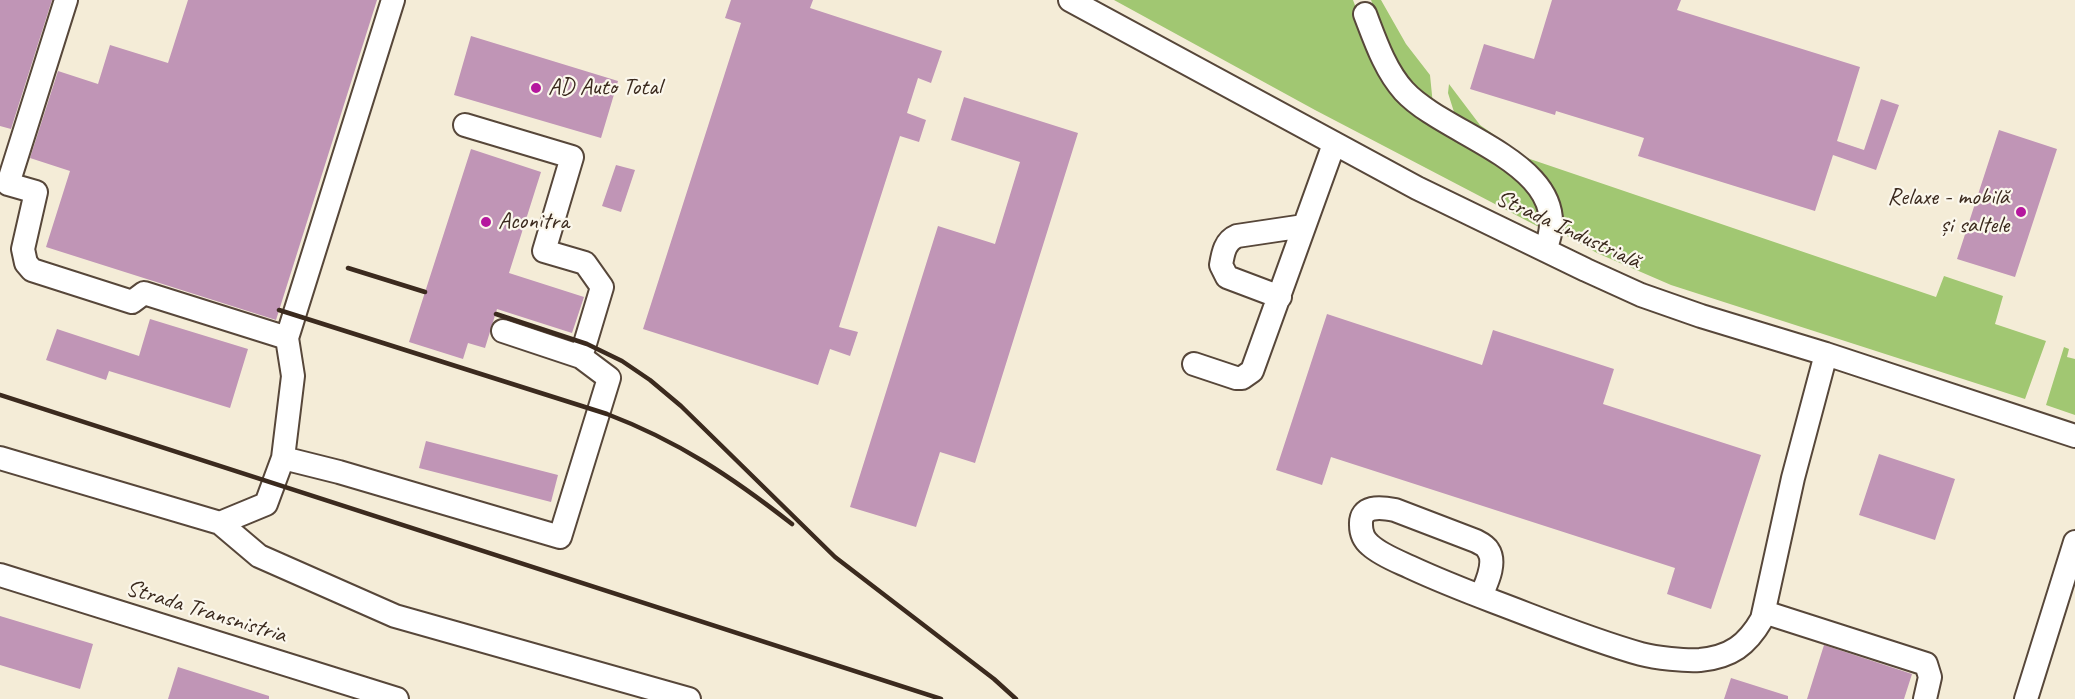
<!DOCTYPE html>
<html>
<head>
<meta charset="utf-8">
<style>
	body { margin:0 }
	canvas { display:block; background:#f4ecd7 }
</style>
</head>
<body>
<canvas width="2075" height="699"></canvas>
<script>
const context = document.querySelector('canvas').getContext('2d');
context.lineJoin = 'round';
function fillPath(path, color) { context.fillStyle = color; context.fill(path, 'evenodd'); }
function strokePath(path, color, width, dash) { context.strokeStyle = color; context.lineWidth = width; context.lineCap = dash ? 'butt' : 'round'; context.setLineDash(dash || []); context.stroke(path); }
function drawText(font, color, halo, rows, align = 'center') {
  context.font = font + ' Caveat,sans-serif'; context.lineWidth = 4.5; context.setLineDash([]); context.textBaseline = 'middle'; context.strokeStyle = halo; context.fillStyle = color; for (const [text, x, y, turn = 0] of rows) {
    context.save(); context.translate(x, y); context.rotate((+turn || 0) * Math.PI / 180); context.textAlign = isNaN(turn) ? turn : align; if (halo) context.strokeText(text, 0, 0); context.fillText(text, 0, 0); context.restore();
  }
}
fillPath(new Path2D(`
	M1114 0H1353L1372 51 1516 173 1538 194 1546 223 1537 226 1315 110Z
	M1371 0H1381L1406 44 1430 75 1433 105 1411 85 1392 53Z
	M1449 84 1480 125 1527 158 1936 297 1944 276 2003 296 1995 324 2046 341 2025 399 1671 285 1597 253 1567 236 1560 207 1547 183 1528 163 1454 112 1448 93Z
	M2064 347 2069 349 2067 357 2075 359V415L2046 405Z`), '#a1c772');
fillPath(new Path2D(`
	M0 0H52L11 129 0 126Z
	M188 0H377L276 320 46 247 70 171 30 158 58 71 98 84 110 45 168 63Z
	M731 0H813L810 8 942 51 931 83 918 78 907 113 926 120 919 142 900 136 839 327 858 332 850 356 830 349 818 385 643 329 741 23 725 18Z
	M1552 0H1681L1677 10 1860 67 1837 141 1864 150 1881 99 1899 105 1876 170 1833 155 1815 211 1638 156 1644 138 1556 111 1555 115 1470 89 1484 44 1534 59Z
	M471 36 618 81 601 138 454 95Z
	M964 97 1078 133 975 463 940 452 916 527 850 507 938 226 995 244 1020 162 951 140Z
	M1999 130 2057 149 2015 277 1957 259Z
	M471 149 541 172 509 273 584 297 572 333 497 309 485 348 468 343 463 359 409 342Z
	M616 165 635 170 621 212 602 206Z
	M1327 314 1482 365 1493 330 1614 369 1603 404 1761 455 1711 609 1667 594 1675 568 1331 457 1322 485 1276 470Z
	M150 319 248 349 230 408 109 371 106 380 46 360 57 329 139 356Z
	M426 441 558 475 551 502 419 468Z
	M1879 454 1955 479 1935 540 1859 515Z
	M0 616 93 644 80 689 0 665Z
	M1824 645 1912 674 1904 699H1807Z
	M178 667 269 696V699H168Z
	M1731 678 1788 696V699H1724Z`), '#c095b6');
const minor = new Path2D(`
	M66 0 8 184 36 192 23 249 26 263 32 270 132 302 144 293 287 338
	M1070 0 1417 188 1586 270 1641 295 1701 316 1826 354 2075 436
	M1365 14C1375 40 1385 70 1404 91 1447 138 1581 165 1545 250
	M1280 297 1227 277 1221 265C1223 253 1225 241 1237 236L1304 226
	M503 331 581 357
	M1194 364 1236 378H1242L1252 371 1334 144
	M0 458 220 523 266 504 283 458 339 472 560 537 609 378 581 357 602 287 585 263 544 251 572 157 465 125
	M283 458 293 376 287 338 393 0
	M220 523 259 556 395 616 689 699
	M0 575 397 699
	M1481 596C1486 584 1497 563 1488 550 1486 546 1480 543 1476 541L1395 510C1380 507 1360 505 1361 525 1361 533 1364 540 1370 545 1381 555 1397 561 1410 567 1438 580 1466 591 1495 602 1543 620 1591 640 1641 654 1656 658 1685 661 1700 660 1731 657 1747 645 1762 619L1793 478 1826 354
	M1764 612 1926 664 1930 677 1925 699
	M2026 699 2075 542`);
strokePath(minor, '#57473a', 26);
strokePath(minor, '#fff', 22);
strokePath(new Path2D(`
	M348 268 425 292
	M279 310 607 414C678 441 732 477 792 524
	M496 314 587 344 622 361 650 380 681 406 835 557 994 679 1016 699
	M0 395 941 699`), '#3b2a1e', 4.5);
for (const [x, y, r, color] of [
	[536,88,6,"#b5179e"],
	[2021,212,6,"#b5179e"],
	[486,222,6,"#b5179e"]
]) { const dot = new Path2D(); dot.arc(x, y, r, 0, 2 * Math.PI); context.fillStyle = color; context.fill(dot); strokePath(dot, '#fbf7ec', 2); }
drawText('24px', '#3b2a1e', '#fbf7ec', [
	["AD Auto Total",548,88],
	["Relaxe - mobilă",2009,198,"right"],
	["și saltele",2009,226,"right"],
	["Aconitra",498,222]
], 'left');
drawText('24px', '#3b2a1e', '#fbf7ec', [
	["Strada Industrială",1568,230,25],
	["Strada Transnistria",206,612,17]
]);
</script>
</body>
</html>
